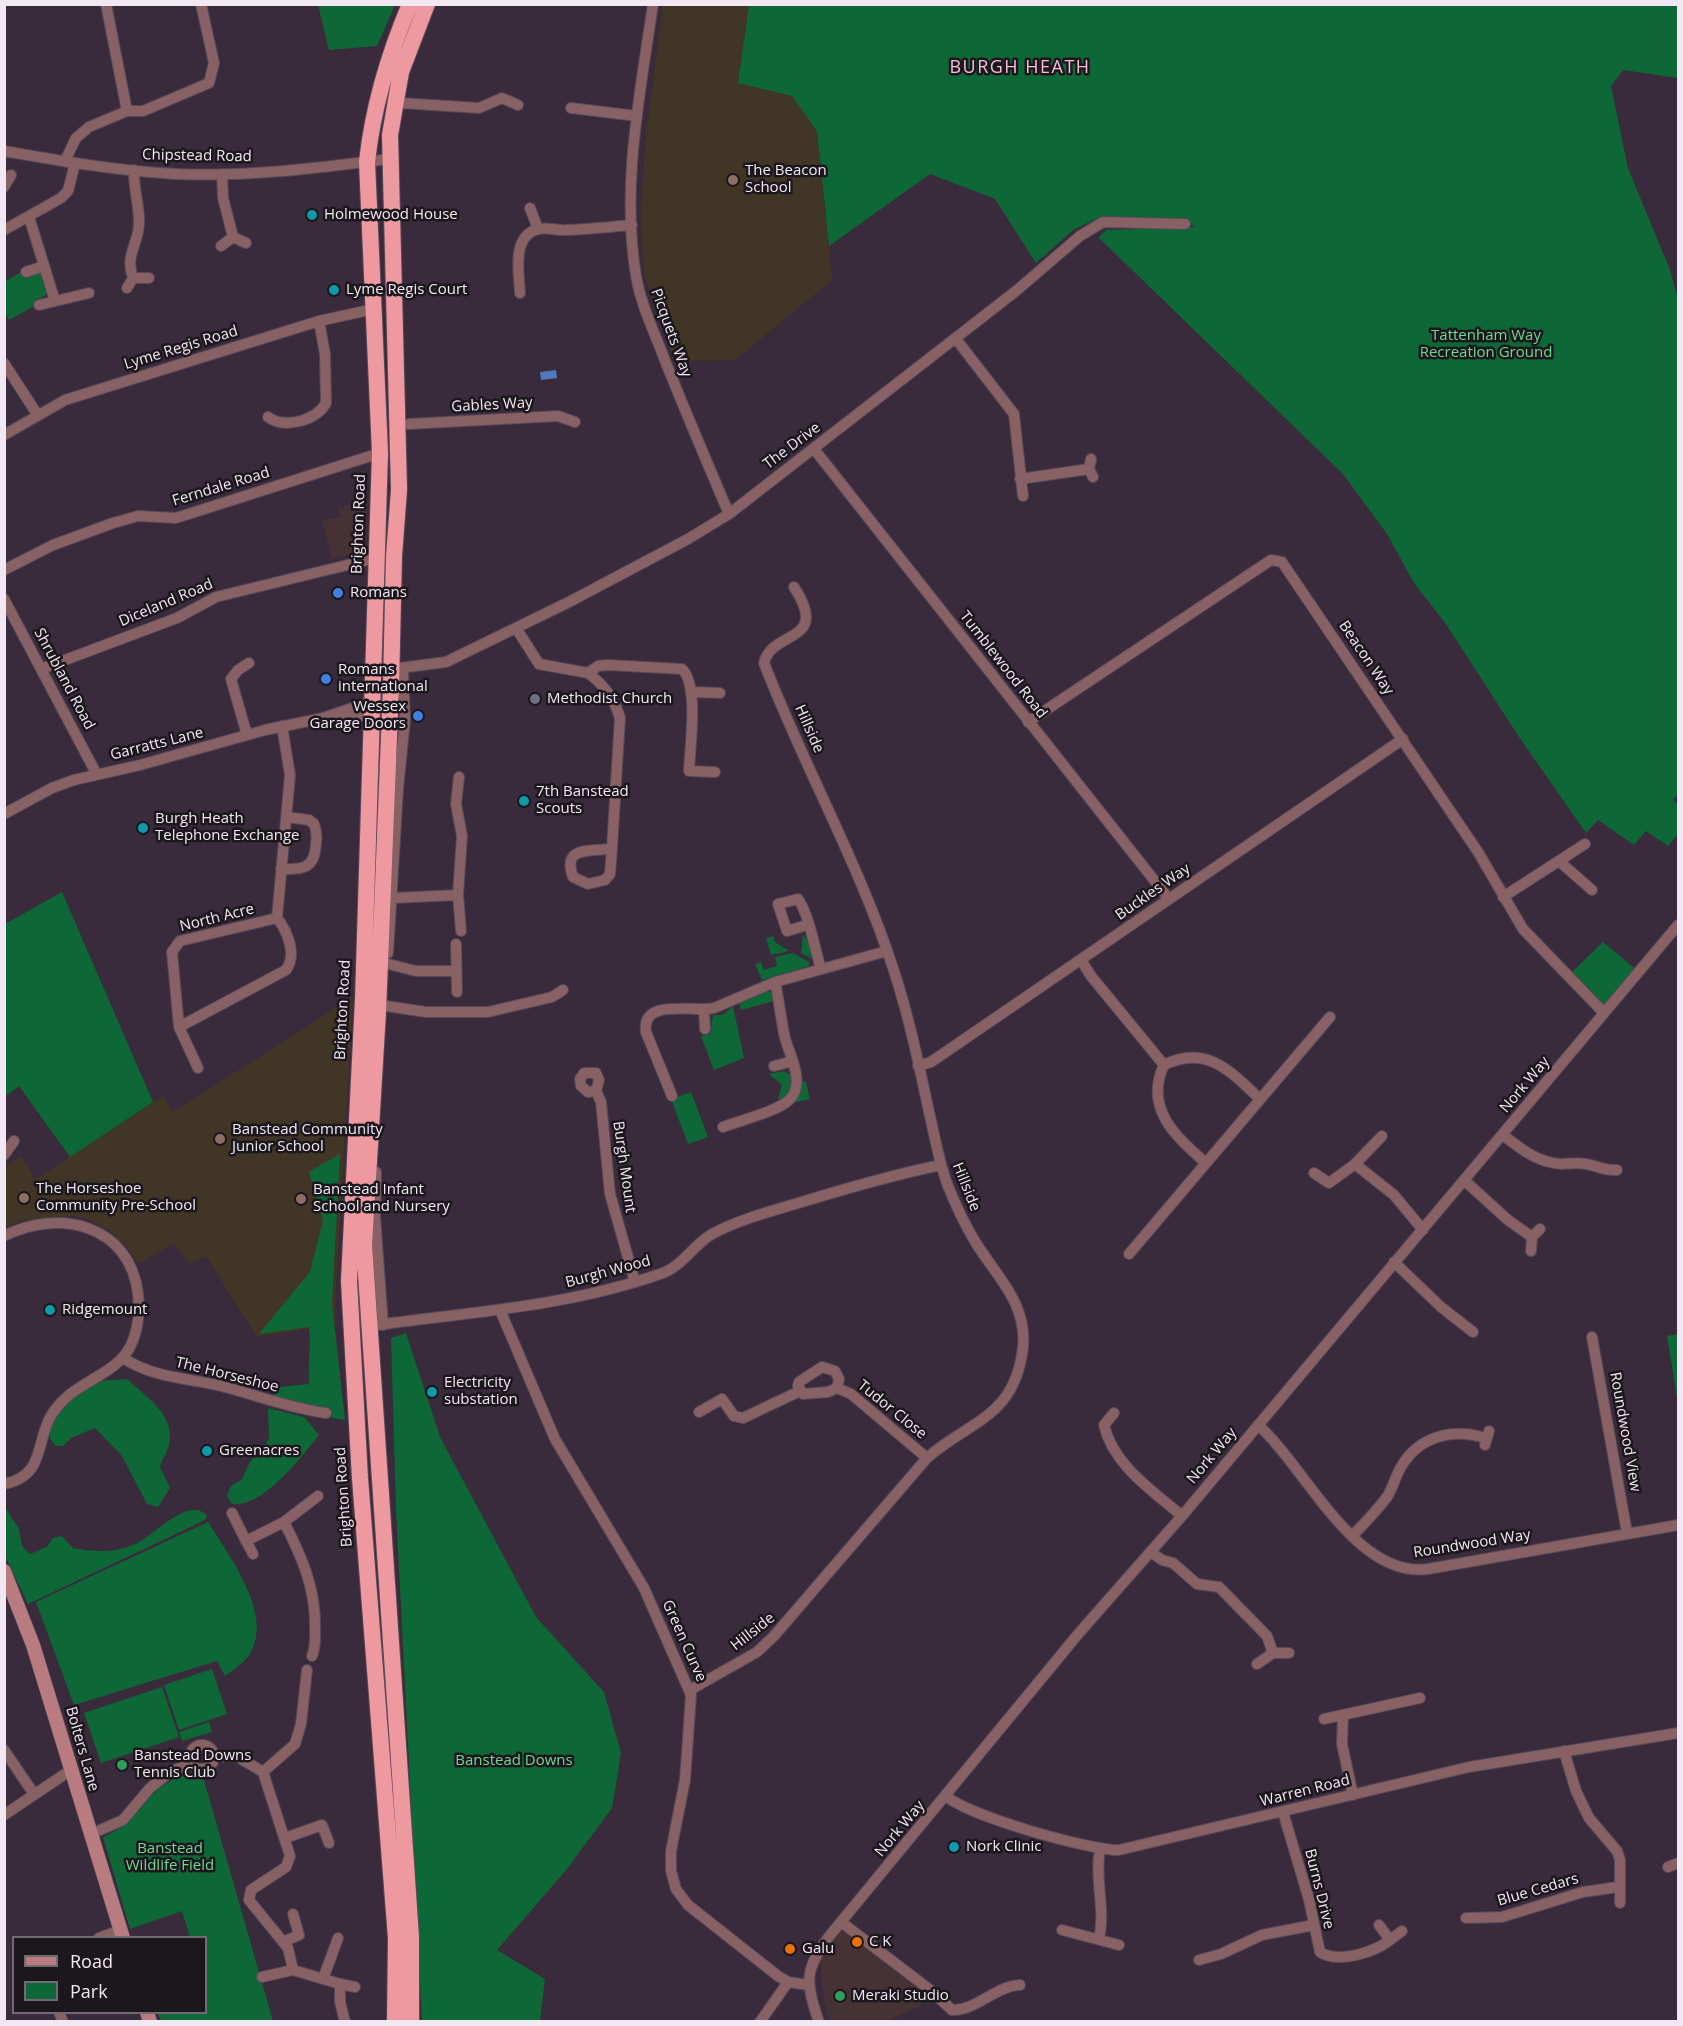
<!DOCTYPE html>
<html>
<head>
<meta charset="utf-8">
<style>
	body { margin:0 }
	#map { position:relative; width:1683px; height:2026px; overflow:hidden; background:#392b3b; font-family:"Open Sans",sans-serif }
	canvas { display:block }
	.frame { position:absolute; inset:0; border:6px solid #f2e8f3; pointer-events:none }
	.legend { position:absolute; left:12px; top:1936px; width:195px; height:78px; box-sizing:border-box; background:#1c161d; border:2px solid #726a73; margin:0; padding:8px 10px; list-style:none; font-size:18px; color:#f2e8f3 }
	.legend li { display:flex; align-items:center; gap:12px; height:30px }
	.legend b { width:30px; border:2px solid #726a73 }
</style>
</head>
<body>
<div id="map">
<canvas width="1683" height="2026"></canvas>
<div class="frame"></div>
<ul class="legend">
<li><b style="height:8px;background:#b87b80"></b>Road</li>
<li><b style="height:16px;background:#0e6736"></b>Park</li>
</ul>
</div>
<script>
const context = document.querySelector('canvas').getContext('2d');
context.lineJoin = 'round';
function fillPath(path, color) { context.fillStyle = color; context.fill(path, 'evenodd'); }
function strokePath(path, color, width, dash) { context.strokeStyle = color; context.lineWidth = width; context.lineCap = dash ? 'butt' : 'round'; context.setLineDash(dash || []); context.stroke(path); }
function drawText(font, color, halo, rows, align = 'center') {
  context.font = font + ' "Open Sans",sans-serif'; context.lineWidth = 5; context.setLineDash([]); context.textBaseline = 'middle'; context.strokeStyle = halo; context.fillStyle = color; for (const [text, x, y, turn = 0] of rows) {
    context.save(); context.translate(x, y); context.rotate((+turn || 0) * Math.PI / 180); context.textAlign = isNaN(turn) ? turn : align; if (halo) context.strokeText(text, 0, 0); context.fillText(text, 0, 0); context.restore();
  }
}
fillPath(new Path2D(`
	M367 499 366 537 359 552 332 559 322 520 340 517 338 508Z
	M842 1927 928 1992 920 2006 887 2021H830L824 2002 820 1958Z`), '#463234');
fillPath(new Path2D(`
	M663 5H749L738 83 792 96 817 131 832 280 735 360 675 361 644 275 641 217 645 143Z
	M353 997 335 1304 336 1325 257 1337 206 1256 190 1264 174 1243 138 1264 127 1247 110 1231 87 1219 73 1216 23 1220 5 1228 4 1168 20 1156 29 1168 34 1180 163 1096 173 1112Z`), '#413626');
fillPath(new Path2D(`
	M318 5V4L395 5 377 46 329 50Z
	M749 5H1678V78L1623 70 1611 86 1628 168 1670 270 1678 299V794L1673 800 1678 804V834L1668 846 1646 831 1634 845 1598 820 1586 833 1519 737 1446 624 1414 583 1387 534 1343 474 1098 237 1107 230 1195 227 1187 222 1102 216 1073 230 1036 263 995 199 930 174 829 246 817 131 792 96 738 83Z
	M25 270 43 274 48 290 45 296 35 300 36 305 9 320 5 312 4 282Z
	M62 892 153 1102 70 1157 19 1086 4 1097 5 924Z
	M803 935 809 941 812 959 801 953Z
	M773 936 775 942 789 951 771 955 766 938Z
	M1603 942 1639 972 1604 1013 1567 977Z
	M793 953 809 962V966L762 980 755 964 761 962 764 970 777 966 775 957Z
	M767 991 771 992 774 1001 741 1010 739 1003Z
	M733 1006 744 1058 714 1070 701 1036 710 1034 713 1015H723Z
	M783 1071 791 1075 790 1092 782 1102 778 1099 782 1085 769 1074Z
	M800 1081 806 1082 810 1099 792 1103Z
	M691 1092 708 1137 688 1144 671 1099Z
	M340 1154 332 1303 345 1420 306 1413 272 1396 279 1391V1387L309 1384C308 1364 311 1347 309 1327L259 1334 310 1272 323 1221 309 1172Z
	M406 1333 440 1437 536 1617 604 1692 621 1753 612 1808 567 1869 497 1950 545 1979 540 2021H422L396 1509 391 1338Z
	M1678 1334V1404L1667 1336Z
	M127 1379C147 1398 176 1415 169 1445 167 1453 162 1459 160 1467L170 1488 158 1507 147 1504 122 1456 95 1428 71 1438 63 1446H56L50 1439 49 1429 65 1402 99 1381Z
	M268 1408 304 1417 319 1435C301 1457 263 1508 232 1504L227 1496 230 1487 242 1479 250 1462 269 1439Z
	M5 1507 19 1529 22 1546 30 1554 47 1547 53 1538 62 1536 73 1548C94 1552 113 1553 133 1545 153 1538 186 1496 207 1515L206 1519 199 1523 28 1604 5 1556Z
	M208 1522C229 1556 274 1614 250 1654 245 1662 233 1670 225 1676L217 1661 74 1705 36 1602Z
	M212 1669 227 1714 179 1730 164 1685Z
	M162 1687 179 1737 101 1763 84 1713Z
	M209 1722 212 1732 182 1741 179 1732Z
	M178 1776 203 1777 273 2021H161L158 2013 206 2012V1938L190 1937 182 1911 130 1929 103 1837C129 1826 136 1812 154 1793 161 1786 170 1781 178 1776Z`), '#0e6736');
fillPath(new Path2D(`
	M556 370 557 378 541 380 540 372Z`), '#4f7bbc');
const minor = new Path2D(`
	M106 4 127 111
	M653 4C640 94 621 186 636 276 641 305 654 331 664 358 685 411 707 462 729 514
	M401 103 479 108 502 98 518 105
	M571 108 637 116
	M4 151C61 161 118 171 176 174 247 177 319 168 389 159
	M65 161 76 138 89 127 127 111H143L209 83 214 63 201 4
	M222 174 223 198 233 237
	M4 187 11 175
	M530 208 538 229
	M29 217 55 301
	M4 230 61 198 68 191 75 163
	M221 246 233 237 246 243
	M26 272 44 266
	M133 278C126 259 134 250 138 232 142 212 133 191 134 170
	M127 288 133 278H149
	M520 293C519 273 511 235 539 229 548 227 558 231 567 230 589 229 610 227 632 225
	M39 305 89 293
	M956 339 1014 414 1023 496
	M4 363 37 414
	M268 417C284 429 316 421 326 403L325 354 319 321
	M409 424 558 416 575 422
	M4 435 65 400 319 321 374 309
	M814 449 1169 899
	M1091 459 1089 469 1093 477
	M1020 479 1089 469
	M4 570 53 545 113 523 138 516 176 518 380 453
	M4 599 96 773
	M516 628 539 664 588 673 598 666 608 665 682 669C699 685 690 747 689 771L715 772
	M41 669 177 618 216 597 376 558
	M392 669 446 662 569 602 688 539 729 514 1016 291 1080 236 1103 222 1185 224
	M588 673C604 685 614 698 620 718L612 848
	M692 692 720 693
	M335 719 370 715
	M1028 722 1271 560 1282 562 1478 852 1523 929 1604 1013
	M247 735 231 679 238 670 249 663
	M459 777 456 804 462 836 458 895 461 931
	M4 814 52 788 74 780 140 765 265 730 323 718 370 702
	M612 848 610 874 605 880 588 884 573 877C561 844 593 853 612 848Z
	M1560 862 1592 890
	M281 869C304 870 315 868 316 843 317 836 317 831 314 824L309 820 287 817
	M1503 897 1585 844
	M392 898 458 895
	M807 925 787 931 778 904 798 899C809 914 815 950 821 969
	M456 944 457 992
	M388 953 398 789 405 720 403 669
	M1081 960 1091 976 1164 1065
	M388 964 416 971H454
	M386 1006 426 1012H488L552 997 563 990
	M704 1011 705 1029
	M179 1027 286 970C297 955 288 932 277 918L290 775 282 726
	M774 1066 793 1061
	M918 1066 931 1062 1403 739
	M198 1068 179 1027 172 952 180 941 277 918
	M596 1091 588 1092 581 1086 580 1079 584 1073H596L599 1080 596 1091 601 1102 610 1194 635 1282
	M672 1096 646 1032C641 997 695 1013 714 1008L775 982 887 951
	M723 1127C741 1120 776 1112 789 1100 806 1084 790 1056 785 1038 781 1020 779 1000 775 982
	M1503 1135C1521 1149 1538 1163 1562 1164 1570 1164 1577 1162 1586 1164 1598 1166 1604 1171 1617 1170
	M1382 1136 1355 1164 1394 1195 1423 1230
	M4 1155 14 1141
	M1205 1162C1175 1137 1144 1107 1164 1065 1206 1044 1230 1071 1259 1098
	M376 1172 375 1216 383 1325
	M1314 1173 1329 1183 1355 1164
	M1465 1181 1508 1220 1532 1237 1540 1229
	M4 1236C60 1208 130 1225 138 1294 140 1313 139 1330 130 1347 113 1378 74 1380 52 1414 35 1441 46 1476 4 1484
	M1531 1251 1532 1237
	M1129 1254 1330 1017
	M1394 1262 1441 1307 1473 1332
	M500 1310 555 1439 644 1588 691 1695 685 1780 671 1851V1871L676 1889 688 1905 778 1976 788 1982 808 1985
	M377 1325C472 1312 569 1306 660 1274 683 1267 695 1242 714 1233 739 1220 768 1212 795 1204 844 1189 892 1175 941 1165
	M1592 1337 1627 1533
	M123 1358C152 1377 184 1378 217 1385 254 1394 288 1408 326 1413
	M822 1367 835 1371 839 1379 837 1388 828 1392 803 1394 798 1386 799 1382Z
	M837 1388 851 1394 927 1458
	M699 1412 722 1399 734 1416 743 1418 800 1391
	M1114 1413 1104 1425C1113 1465 1153 1491 1182 1516
	M1258 1425C1305 1466 1355 1579 1428 1569L1678 1525
	M1485 1445 1489 1431
	M232 1513 246 1541 284 1522
	M1353 1535C1364 1524 1377 1510 1387 1497 1393 1488 1395 1477 1401 1467 1419 1436 1452 1428 1485 1438
	M246 1541 253 1554
	M1151 1552 1162 1560 1173 1563 1197 1584 1219 1587 1267 1636 1273 1653H1289
	M312 1656C316 1647 315 1638 315 1629 316 1589 302 1557 284 1522L318 1496
	M1257 1664 1273 1653
	M690 1690 757 1652 774 1636 927 1458C970 1420 1015 1418 1023 1347 1027 1303 997 1277 976 1243 965 1225 956 1206 948 1186 939 1163 935 1137 929 1112 919 1065 909 1017 894 971 860 865 804 767 764 663 772 629 831 644 794 587
	M1343 1715 1342 1744 1353 1795
	M1324 1719 1420 1698
	M190 1757a12 12 0 1 1 24 0a12 12 0 1 1-24 0Z
	M4 1750 34 1794
	M1564 1751 1576 1791 1589 1818 1617 1851 1620 1860V1903
	M214 1756 238 1757 263 1772 290 1856 286 1867 251 1890 249 1900 288 1948 293 1970 340 1984V2002L345 2022
	M263 1772 295 1744 301 1724 307 1670
	M946 1796C969 1816 1087 1850 1119 1850L1469 1767 1678 1733
	M1283 1812 1309 1900 1320 1952C1338 1964 1375 1952 1390 1940L1379 1925
	M4 1815 71 1770
	M91 1834 123 1820 150 1788 170 1772 191 1763
	M285 1838 322 1825 329 1843
	M1668 1867 1678 1863
	M1466 1918 1502 1917 1583 1892 1618 1887
	M841 1922 929 1989 952 2010C976 2011 995 1986 1020 1985
	M1062 1930 1119 1945
	M99 1938 121 1930
	M1099 1939C1106 1908 1094 1880 1100 1849
	M1390 1940 1402 1931
	M283 1942 299 1935 293 1914
	M1199 1960 1221 1954 1262 1935 1314 1925
	M262 1977 293 1970
	M323 1979 338 1938
	M340 1984 355 1987
	M59 2012 63 2022
	M760 2022 788 1982
	M819 2022C805 1981 804 1969 831 1934L1079 1633 1182 1516 1678 925`);
const secondary = new Path2D(`
	M4 1571 33 1645 123 1938
	M147 2012 150 2022`);
const trunk = new Path2D(`
	M395 2022 396 1938 360 1478 349 1281 363 1000 380 453 367 162C373 106 388 56 410 4
	M411 2022V1937L364 1244 378 1012 391 687 394 556 399 490 390 135 401 72 427 4`);
strokePath(minor, '#574958', 12);
strokePath(secondary, '#574958', 15);
strokePath(trunk, '#574958', 18);
strokePath(minor, '#876164', 10);
strokePath(secondary, '#b87b80', 14);
strokePath(trunk, '#ee98a0', 16);
for (const [x, y, r, color] of [
	[733,180,6,"#8d6e63"],
	[312,215,6,"#0f9aa8"],
	[334,290,6,"#0f9aa8"],
	[338,593,6,"#3f7fe0"],
	[326,679,6,"#3f7fe0"],
	[535,699,6,"#6b7280"],
	[418,716,6,"#3f7fe0"],
	[524,801,6,"#0f9aa8"],
	[143,828,6,"#0f9aa8"],
	[220,1139,6,"#8d6e63"],
	[24,1198,6,"#8d6e63"],
	[301,1199,6,"#8d6e63"],
	[50,1310,6,"#0f9aa8"],
	[432,1392,6,"#0f9aa8"],
	[207,1451,6,"#0f9aa8"],
	[122,1765,6,"#2e9e5b"],
	[954,1847,6,"#0f9aa8"],
	[857,1942,6,"#e8710a"],
	[790,1949,6,"#e8710a"],
	[840,1996,6,"#2e9e5b"]
]) { const dot = new Path2D(); dot.arc(x, y, r, 0, 2 * Math.PI); context.fillStyle = color; context.fill(dot); strokePath(dot, '#1c161d', 2); }
drawText('15px', '#f2e8f3', '#1c161d', [
	["Chipstead Road",197,156,1],
	["Picquets Way",671,333,70],
	["Lyme Regis Road",181,348,-17],
	["Gables Way",492,405,-3],
	["The Drive",792,446,-37],
	["Ferndale Road",221,487,-17],
	["Brighton Road",359,524,-88],
	["Diceland Road",166,603,-23],
	["Beacon Way",1366,658,56],
	["Tumblewood Road",1003,665,52],
	["Shrubland Road",64,679,62],
	["Hillside",809,729,66],
	["Garratts Lane",157,744,-14],
	["Buckles Way",1153,892,-35],
	["North Acre",217,918,-14],
	["Brighton Road",343,1010,-87],
	["Nork Way",1525,1085,-50],
	["Burgh Mount",624,1167,82],
	["Hillside",966,1187,68],
	["Burgh Wood",608,1272,-15],
	["The Horseshoe",227,1375,14],
	["Tudor Close",892,1410,39],
	["Roundwood View",1625,1432,80],
	["Nork Way",1212,1456,-50],
	["Brighton Road",344,1497,-94],
	["Roundwood Way",1472,1544,-9],
	["Hillside",753,1632,-38],
	["Green Curve",684,1641,66],
	["Bolters Lane",82,1749,74],
	["Warren Road",1305,1791,-14],
	["Nork Way",900,1829,-50],
	["Burns Drive",1319,1889,76],
	["Blue Cedars",1538,1890,-16]
]);
drawText('15px', '#f2e8f3', '#1c161d', [
	["The Beacon",745,171],
	["School",745,188],
	["Holmewood House",324,215],
	["Lyme Regis Court",346,290],
	["Romans",350,593],
	["Romans",338,670],
	["international",338,687],
	["Methodist Church",547,699],
	["Wessex",406,707,"right"],
	["Garage Doors",406,724,"right"],
	["7th Banstead",536,792],
	["Scouts",536,809],
	["Burgh Heath",155,819],
	["Telephone Exchange",155,836],
	["Banstead Community",232,1130],
	["Junior School",232,1147],
	["The Horseshoe",36,1189],
	["Community Pre-School",36,1206],
	["Banstead Infant",313,1190],
	["School and Nursery",313,1207],
	["Ridgemount",62,1310],
	["Electricity",444,1383],
	["substation",444,1400],
	["Greenacres",219,1451],
	["Banstead Downs",134,1756],
	["Tennis Club",134,1773],
	["Nork Clinic",966,1847],
	["C K",869,1942],
	["Galu",802,1949],
	["Meraki Studio",852,1996]
], 'left');
drawText('15px', '#6fda93', '#1c161d', [
	["Tattenham Way",1486,336],
	["Recreation Ground",1486,353],
	["Banstead Downs",514,1761],
	["Banstead",170,1849],
	["Wildlife Field",170,1866]
]);
context.letterSpacing = '1.5px';
drawText('18px', '#f9bbd7', '#1c161d', [
	["BURGH HEATH",1020,68]
]);
context.letterSpacing = '0px';
</script>
</body>
</html>
